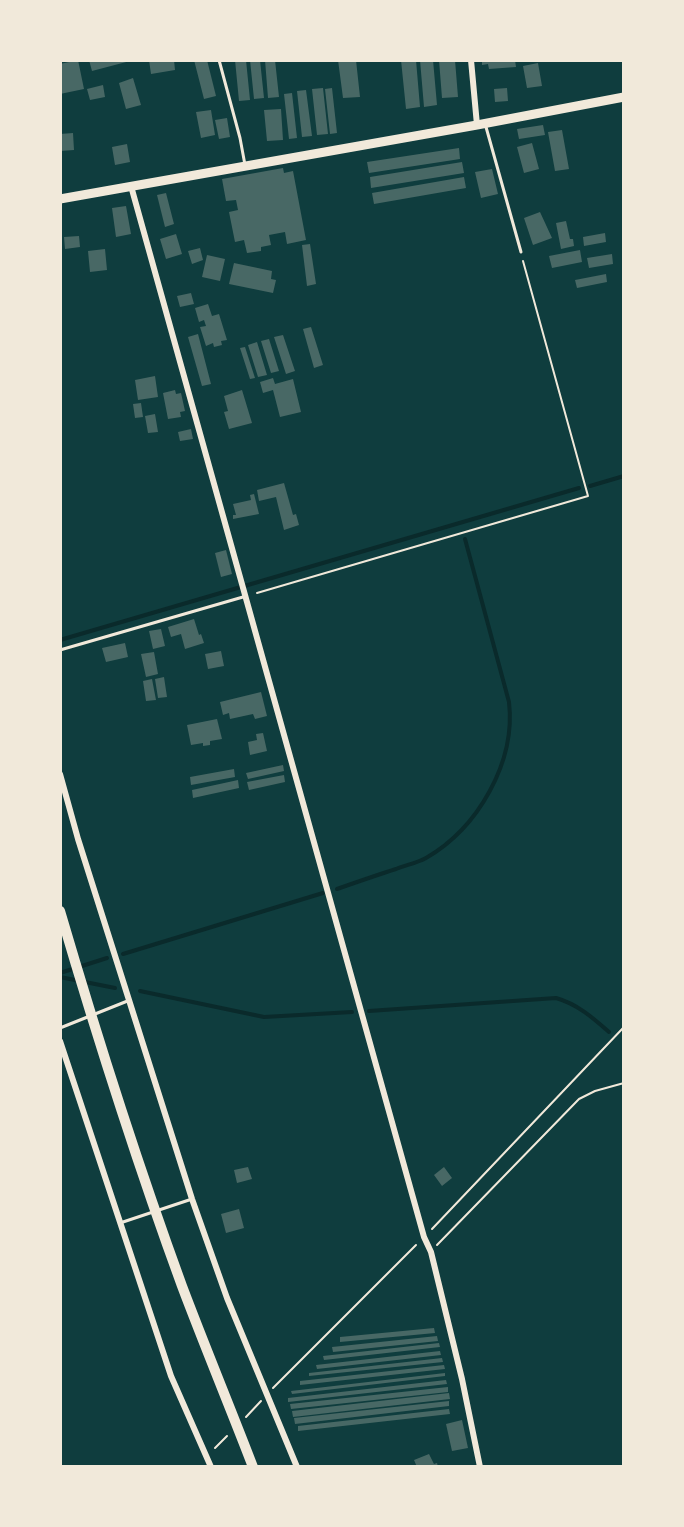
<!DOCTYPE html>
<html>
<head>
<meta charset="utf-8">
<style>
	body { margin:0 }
	#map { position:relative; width:684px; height:1527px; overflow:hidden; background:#0f3d3e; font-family:Overpass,sans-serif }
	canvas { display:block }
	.frame { position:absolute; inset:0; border:62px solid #f1e9da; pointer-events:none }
</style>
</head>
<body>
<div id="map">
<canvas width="684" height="1527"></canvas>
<div class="frame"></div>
</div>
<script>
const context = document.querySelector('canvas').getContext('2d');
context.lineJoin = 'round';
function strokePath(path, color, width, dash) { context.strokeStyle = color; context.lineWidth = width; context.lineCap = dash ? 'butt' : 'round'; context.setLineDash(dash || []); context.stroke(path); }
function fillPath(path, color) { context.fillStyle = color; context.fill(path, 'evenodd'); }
strokePath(new Path2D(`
	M590 486 624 476
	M60 640 579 488
	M337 889C357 882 377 875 396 869 406 865 417 863 426 858 478 828 516 762 509 702L465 539
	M123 954 323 893
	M60 973 107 958
	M60 977 115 988
	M140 991 264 1017 352 1012
	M369 1011 556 998C577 1004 592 1017 609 1032`), '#0a2a2b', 4);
fillPath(new Path2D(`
	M78 60 84 89 60 94V64Z
	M89 60H130V61L92 71Z
	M149 60H174L175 70 151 74Z
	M194 60H207L216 96 204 99Z
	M235 60H246L250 100 239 101Z
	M250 60H260L264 98 254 99Z
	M265 60H275L279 97 268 98Z
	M338 60H356L360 97 343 98Z
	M401 60H416L420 107 406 109Z
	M420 60H433L437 105 424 107Z
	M439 60H455L458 97 442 98Z
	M482 60H515L516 67 489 69 488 64 482 65Z
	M538 63 542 86 527 88 523 66Z
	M133 78 141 105 126 109 119 83Z
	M103 85 105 97 90 100 87 89Z
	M323 88 328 134 317 135 312 89Z
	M332 88 337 133 330 134 325 89Z
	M507 88 508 101 495 102 494 89Z
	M306 90 312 136 302 137 297 91Z
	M292 93 297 138 289 139 284 94Z
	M281 109 283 140 267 141 264 110Z
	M211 110 215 135 201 138 196 112Z
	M227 118 230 137 219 139 215 120Z
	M543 125 545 135 519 139 517 129Z
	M562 130 569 169 555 171 548 132Z
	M73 133 74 150 60 151V134Z
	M532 143 539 169 524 173 517 147Z
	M127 144 130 162 115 165 112 147Z
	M459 148 460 159 369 173 367 162Z
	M462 162 464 173 371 188 370 177Z
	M283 168 284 173 293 171 306 240 287 244 285 232 269 235 271 245 261 247V251L247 253 244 240 235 242 229 212 238 210 236 200 226 201 222 179Z
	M492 169 498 194 481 198 475 172Z
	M464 177 466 188 374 204 372 193Z
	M166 193 174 224 165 227 157 195Z
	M126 206 131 234 116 237 112 208Z
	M540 212 552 238 533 245 524 218Z
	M566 221 570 239H573L574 246 561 249 556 223Z
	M605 233 606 242 584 246 583 237Z
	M176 234 182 254 166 259 160 239Z
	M79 236 80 247 65 249 64 237Z
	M310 244 316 284 307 286 302 245Z
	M200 248 203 260 192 264 188 251Z
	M105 249 107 270 90 272 88 251Z
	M580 250 582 262 552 268 549 256Z
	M612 254 613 264 589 268 587 258Z
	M207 255 225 259 220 281 202 277Z
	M234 263 272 271 271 279 276 280 273 293 229 284Z
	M606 274 607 282 577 288 575 280Z
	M191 293 194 304 180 307 177 296Z
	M208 304 212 316 219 314 227 340 221 341 222 345 214 347 213 343 206 346 200 327 206 326 204 320 199 322 195 308Z
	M311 327 323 365 314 368 303 329Z
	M198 334 211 384 202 386 188 337Z
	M283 335 295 371 286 374 274 337Z
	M269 339 279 371 271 373 261 341Z
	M257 342 267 375 258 377 248 345Z
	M245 347 255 378 250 379 240 348Z
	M155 376 158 397 138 400 135 380Z
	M273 378 275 384 293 379 301 412 280 417 273 390 263 393 260 382Z
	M175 390 176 394 181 393 185 411 180 412 181 417 168 419 163 393Z
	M242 390 252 423 229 429 224 412 228 411 224 396Z
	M141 403 143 417 135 418 133 404Z
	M155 414 158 432 148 433 145 416Z
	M191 429 193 439 180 441 178 432Z
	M284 483 293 515 296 514 299 525 284 530 276 497 259 501 257 490Z
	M254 494 259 514 233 519V515H236L233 504 251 500 250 495Z
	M226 550 232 574 221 577 215 553Z
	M194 619 199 635 201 634 204 643 185 649 181 634 171 637 168 627Z
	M161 629 165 646 153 649 149 631Z
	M125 643 128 657 106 662 102 648Z
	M221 651 224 666 208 669 205 654Z
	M154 652 158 674 146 677 141 654Z
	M164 677 167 697 158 698 155 679Z
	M152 679 156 700 146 701 143 681Z
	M261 692 267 716 255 719 253 714 230 719 229 713 223 715 220 702Z
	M217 719 222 739 210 741V745L203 746V743L191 745 187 725Z
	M263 733 267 751 250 755 248 742 257 740 256 734Z
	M283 765 284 771 248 779 246 773Z
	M234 769 235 777 191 785 190 777Z
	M284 775 285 782 249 790 247 782Z
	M238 780 239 788 193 798 192 790Z
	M248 1167 252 1179 237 1183 234 1170Z
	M444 1167 452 1178 442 1186 434 1175Z
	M239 1209 244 1228 226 1233 221 1214Z
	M434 1328 435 1333 340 1342V1337Z
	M437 1336 438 1341 333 1352 332 1347Z
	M439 1343 440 1347 324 1360 323 1356Z
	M440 1351 441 1355 317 1369 316 1365Z
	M442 1358 443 1362 309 1376V1373Z
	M444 1365 445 1369 300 1385V1381Z
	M445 1373V1376L292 1394 291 1391Z
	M446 1380 447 1384 288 1402V1398Z
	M448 1387V1392L291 1409 290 1404Z
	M449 1393 450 1399 293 1417 292 1411Z
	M449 1401V1406L295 1424 294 1418Z
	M449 1409 450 1414 298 1431V1426Z
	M462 1420 468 1448 452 1451 446 1424Z
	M429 1454 434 1464 437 1463 438 1467H417L414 1460Z`), '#486865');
strokePath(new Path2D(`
	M257 593 588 496 523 261
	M432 1229 624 1027
	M437 1245 579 1099 595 1091 624 1083
	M273 1388 416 1245
	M246 1417 261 1401
	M215 1448 227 1436`), '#f1e9da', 2);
strokePath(new Path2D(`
	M219 60 240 138 245 165
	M486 127 521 252
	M60 650 243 597
	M60 1028 130 1000
	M120 1223 192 1199`), '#f1e9da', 3);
strokePath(new Path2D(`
	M471 60 477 125
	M131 186 424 1237 431 1252 462 1379 480 1467
	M60 774 78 839 192 1199 227 1298 297 1467
	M60 1041 171 1376 211 1467`), '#f1e9da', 6);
strokePath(new Path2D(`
	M60 199 477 125 624 97`), '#f1e9da', 9);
strokePath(new Path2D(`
	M60 911C97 1037 137 1163 182 1286 205 1347 230 1407 253 1467`), '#f1e9da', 10);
</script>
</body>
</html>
